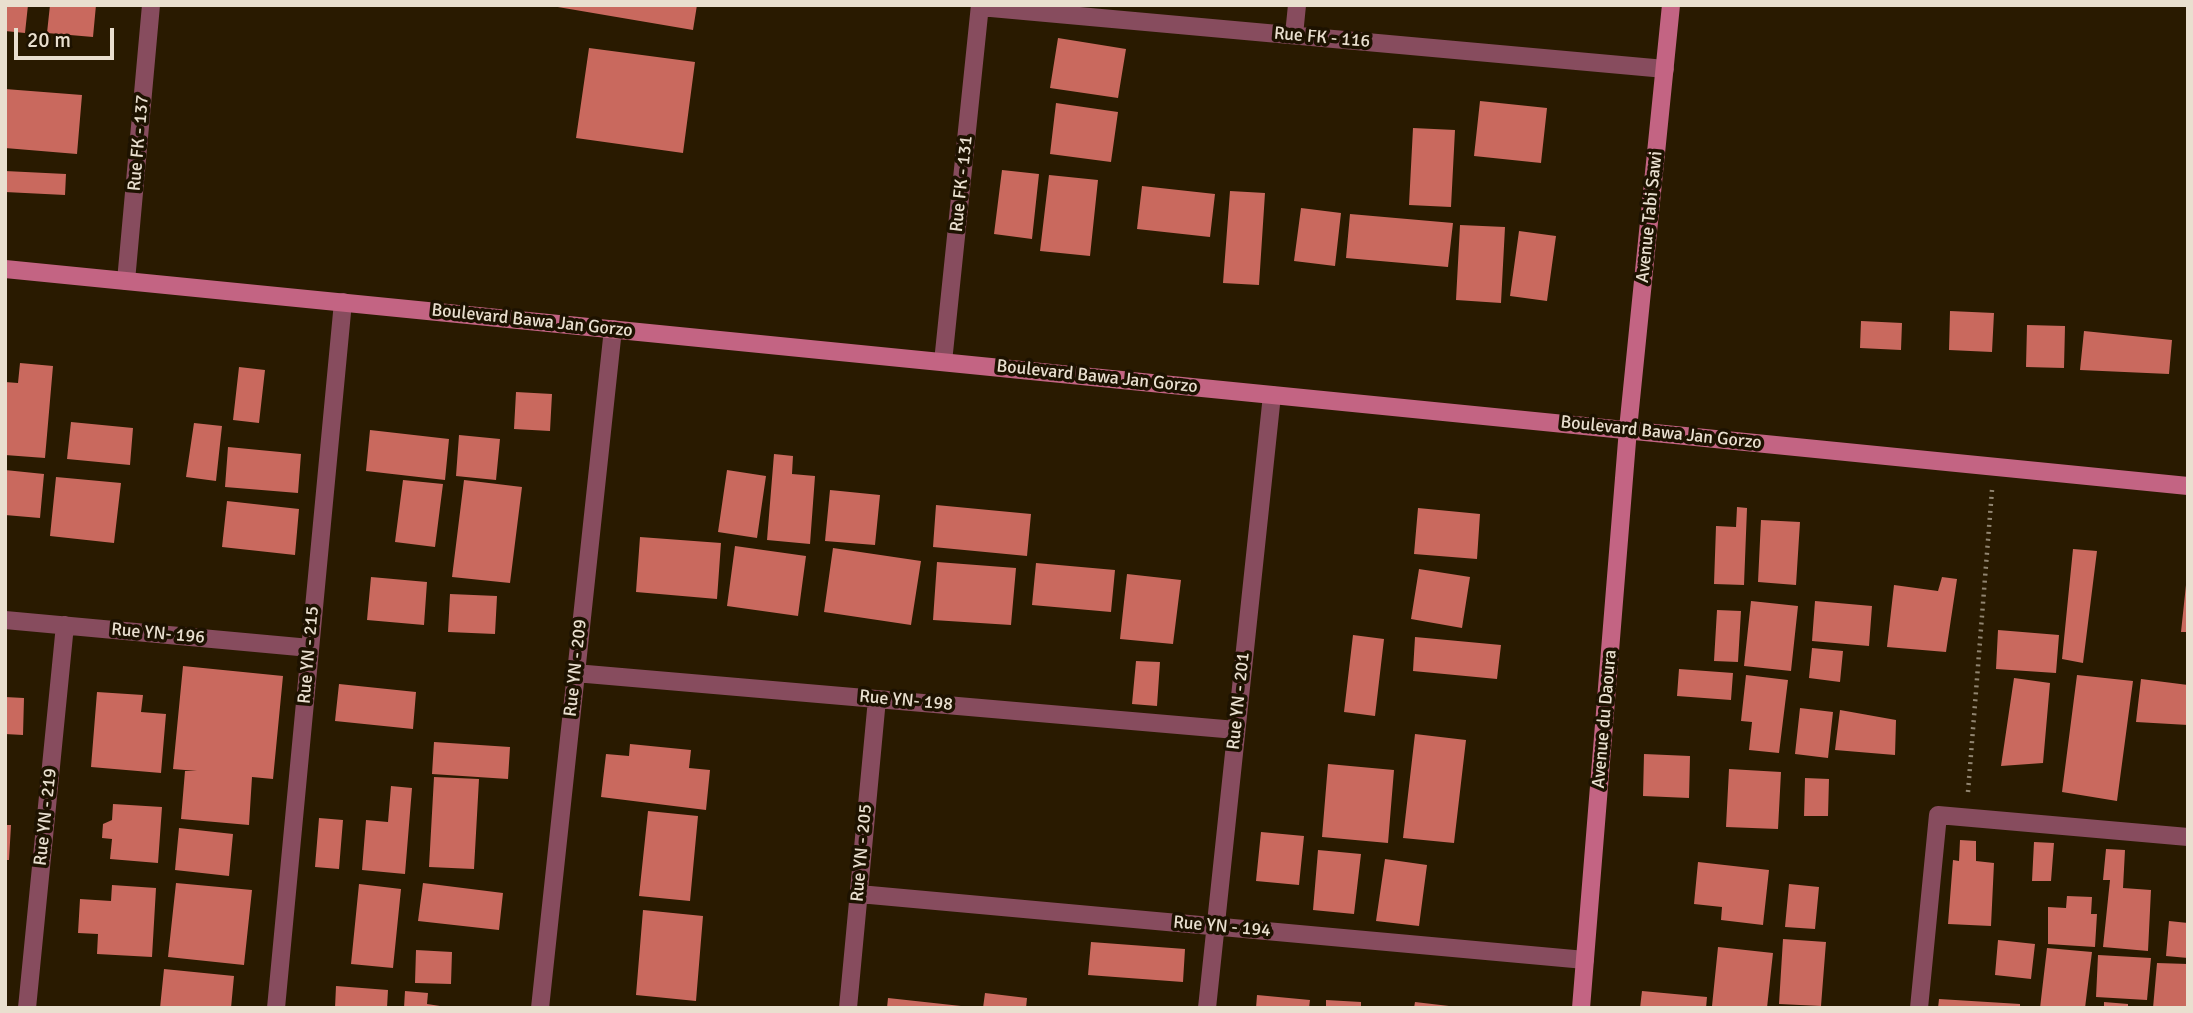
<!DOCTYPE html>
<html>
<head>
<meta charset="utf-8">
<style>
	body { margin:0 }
	#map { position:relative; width:2193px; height:1013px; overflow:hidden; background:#291a00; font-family:Signika,sans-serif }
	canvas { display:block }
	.frame { position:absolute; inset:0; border:7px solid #e9dfcf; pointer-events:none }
	.scale { position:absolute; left:14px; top:28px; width:100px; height:32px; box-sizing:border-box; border:4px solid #e9dfcf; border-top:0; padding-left:9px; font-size:21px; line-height:24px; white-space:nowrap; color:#e9dfcf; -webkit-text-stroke:5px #1d1200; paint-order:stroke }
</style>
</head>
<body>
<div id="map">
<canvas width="2193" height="1013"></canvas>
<div class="frame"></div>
<div class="scale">20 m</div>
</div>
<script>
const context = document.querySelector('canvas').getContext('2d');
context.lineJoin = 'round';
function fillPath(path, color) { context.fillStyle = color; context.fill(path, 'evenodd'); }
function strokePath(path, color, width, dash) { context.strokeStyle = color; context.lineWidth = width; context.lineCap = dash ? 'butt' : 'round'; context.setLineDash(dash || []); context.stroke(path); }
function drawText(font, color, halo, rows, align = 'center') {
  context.font = font + ' Signika,sans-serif'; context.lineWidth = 7; context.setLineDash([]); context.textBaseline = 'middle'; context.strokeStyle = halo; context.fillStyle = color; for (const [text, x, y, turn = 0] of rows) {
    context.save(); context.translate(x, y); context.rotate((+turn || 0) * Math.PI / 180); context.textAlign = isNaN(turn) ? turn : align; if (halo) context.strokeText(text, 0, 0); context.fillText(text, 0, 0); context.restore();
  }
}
fillPath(new Path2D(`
	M5 5H28L25 33 5 31Z
	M50 5H96L93 37 47 33Z
	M546 5H697L693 30Z
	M1058 38 1126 49 1118 98 1050 88Z
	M589 48 695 62 683 153 576 138Z
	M5 89 82 95 77 154 5 148Z
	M1480 101 1547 108 1541 163 1474 156Z
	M1056 103 1118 112 1111 162 1050 154Z
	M1413 128 1455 130 1451 207 1409 205Z
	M1002 170 1039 174 1032 239 994 234Z
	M5 171 66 174 65 195 5 192Z
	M1049 175 1098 180 1090 256 1040 251Z
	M1142 186 1215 194 1210 237 1137 229Z
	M1230 191 1265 193 1259 285 1223 283Z
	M1301 208 1341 213 1335 266 1294 261Z
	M1350 214 1453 223 1448 267 1346 258Z
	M1460 225 1505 227 1501 303 1456 300Z
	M1519 231 1556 236 1547 301 1510 296Z
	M1950 311 1994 313 1992 352 1949 350Z
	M1861 321 1902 323 1901 350 1860 348Z
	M2027 325 2065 326 2064 368 2026 367Z
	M2084 331 2172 340 2169 374 2080 370Z
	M20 363 53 366 45 458 5 455V382L18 383Z
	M239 367 265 370 259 423 233 420Z
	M516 392 552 394 550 431 514 429Z
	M71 422 133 428 130 465 67 459Z
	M194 423 222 426 216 481 186 477Z
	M370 430 449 439 445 480 366 471Z
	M459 435 500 439 496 480 456 476Z
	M228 447 301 454 298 493 225 487Z
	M774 454 793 456 792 474 815 476 810 544 767 540Z
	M5 470 44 474 40 518 5 515Z
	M727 470 766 476 757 538 718 532Z
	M56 477 121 483 114 543 50 536Z
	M403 480 443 484 435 547 395 542Z
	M464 480 522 487 510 583 452 577Z
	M830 490 880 495 875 545 825 541Z
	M227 501 299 509 295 555 222 547Z
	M936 505 1031 514 1027 556 933 547Z
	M1737 507 1747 508 1744 585 1714 584 1716 526 1736 527Z
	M1418 508 1480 514 1477 559 1414 554Z
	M1761 520 1800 522 1796 585 1758 582Z
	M640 537 721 543 717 599 636 592Z
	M735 546 806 556 798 616 727 606Z
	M833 548 921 561 911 625 824 612Z
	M2073 549 2097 551 2083 663 2062 659Z
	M937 562 1016 568 1011 625 933 620Z
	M1036 563 1115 570 1111 612 1032 605Z
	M1419 569 1470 577 1462 628 1411 619Z
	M1127 574 1181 580 1173 644 1120 639Z
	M371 577 427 582 424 625 367 620Z
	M1942 577 1957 579 1946 652 1887 647 1894 585 1938 591Z
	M2186 585H2188V632H2181Z
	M450 594 497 596 495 634 448 632Z
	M1751 601 1798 606 1791 671 1744 666Z
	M1815 601 1872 606 1869 646 1812 641Z
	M1717 610 1741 611 1738 662 1714 661Z
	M1998 630 2059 635 2056 673 1996 669Z
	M1353 635 1384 639 1375 716 1344 712Z
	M1415 637 1501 645 1497 679 1413 671Z
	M1812 648 1843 651 1840 682 1809 678Z
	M1136 661 1160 662 1157 706 1132 704Z
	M183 666 283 676 273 779 252 777 249 825 181 819 185 771H197L173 769Z
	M1679 669 1733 673 1731 700 1677 696Z
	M1746 675 1788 680 1779 753 1749 750 1752 722 1741 721Z
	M2077 675 2133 681 2117 801 2062 792Z
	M2014 678 2050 683 2043 763 2001 766Z
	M2141 679 2188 685V725L2136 722Z
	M339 684 416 692 413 729 335 721Z
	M97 692 143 695 141 712 166 714 161 773 91 767Z
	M5 697 24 698 23 735 5 734Z
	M1800 708 1833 712 1828 758 1795 754Z
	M1840 710 1896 720 1895 755 1835 750Z
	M1415 734 1466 740 1454 843 1403 838Z
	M434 742 510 747 508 779 432 774Z
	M630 744 691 750 689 768 710 770 706 810 601 797 606 754 629 756Z
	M1644 754 1690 756 1689 798 1643 796Z
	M1328 764 1394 770 1388 843 1322 837Z
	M1729 769 1781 772 1778 829 1726 827Z
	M434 777 479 779 474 869 429 867Z
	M1805 778 1829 779 1828 816H1804Z
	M391 786 412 788 405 874 362 870 366 820 388 822Z
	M113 804 162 807 158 863 110 859 112 839 102 838 103 824 112 820Z
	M648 811 698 816 690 901 639 896Z
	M319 818 343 820 339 869 315 867Z
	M5 825H11L9 860H5Z
	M179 828 233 834 229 876 175 870Z
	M1261 832 1304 836 1299 885 1256 881Z
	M1960 840 1976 841V861L1994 863 1991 926 1948 924 1953 860 1959 861Z
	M2034 842 2054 843 2051 881H2032Z
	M2106 849 2125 850 2123 888 2151 890 2148 951 2103 947 2110 880H2103Z
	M1318 850 1361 854 1354 914 1313 910Z
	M1385 859 1427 865 1419 926 1376 921Z
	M1698 862 1769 870 1763 925 1721 920 1722 907 1694 904Z
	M176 883 252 890 244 965 168 957Z
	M423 883 503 893 499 930 418 921Z
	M359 884 401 889 393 968 351 964Z
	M1789 884 1819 887 1815 929 1785 927Z
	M112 885 156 888 152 957 97 954 98 934 78 933 80 899 111 901Z
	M2067 896 2092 897 2091 914H2097L2095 947 2048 944V907L2066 908Z
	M643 910 703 916 696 1001 636 995Z
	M2169 921 2188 923V958L2166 956Z
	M1783 939 1826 942 1821 1006 1779 1004Z
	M1998 940 2035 944 2031 979 1995 975Z
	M1091 942 1185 949 1183 982 1088 975Z
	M1718 947 1773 953 1767 1008 1712 1006Z
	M2047 948 2092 952 2085 1008H2040Z
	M416 950 452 952 451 984 415 983Z
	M2098 955 2151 958 2147 1000 2096 997Z
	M2157 963 2188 964 2186 1008H2153Z
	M164 969 234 976 231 1008H160Z
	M336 986 388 990 387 1008H335Z
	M405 991 428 993 427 1004 440 1006V1008H404Z
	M1642 991 1707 997 1706 1008H1640Z
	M985 993 1027 998 1026 1008H983Z
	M1257 995 1310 1000 1309 1008H1256Z
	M888 998 961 1006 960 1008H887Z
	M1939 999 2020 1004V1008H1938Z
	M1326 1000 1361 1002V1008H1326Z
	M1415 1002 1449 1006V1008H1414Z
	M2104 1002 2128 1004V1008H2104Z`), '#c9695e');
strokePath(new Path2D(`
	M1968 792 1992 490`), '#928671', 4.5, [2, 5]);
strokePath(new Path2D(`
	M980 7 1665 69
	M1294 35 1297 5
	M126 281 151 5
	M943 362 980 5
	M5 620 310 648
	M575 673 1236 730
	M859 894 1585 960
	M27 1008 65 625
	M276 1008 343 302
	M540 1008 613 329
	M848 1008 877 699
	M1207 1008 1272 395
	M1919 1008 1938 815 2188 837`), '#874c5e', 18);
strokePath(new Path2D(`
	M5 269 2188 486
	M1581 1008 1628 429 1671 5`), '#c36483', 18);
drawText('18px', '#e9dfcf', '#1d1200', [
	["Rue FK - 116",1322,38,5],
	["Rue FK - 137",139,143,-85],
	["Rue FK - 131",962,184,-84],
	["Avenue Tabi Sawi",1650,217,-84],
	["Boulevard Bawa Jan Gorzo",532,321,6],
	["Boulevard Bawa Jan Gorzo",1097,377,6],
	["Boulevard Bawa Jan Gorzo",1661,433,6],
	["Rue YN- 196",158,634,5],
	["Rue YN - 215",309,655,-85],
	["Rue YN - 209",576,668,-84],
	["Rue YN- 198",906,701,5],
	["Rue YN - 201",1239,701,-84],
	["Avenue du Daoura",1605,719,-85],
	["Rue YN - 219",46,817,-84],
	["Rue YN - 205",862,853,-85],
	["Rue YN - 194",1222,927,5]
]);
</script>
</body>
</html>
